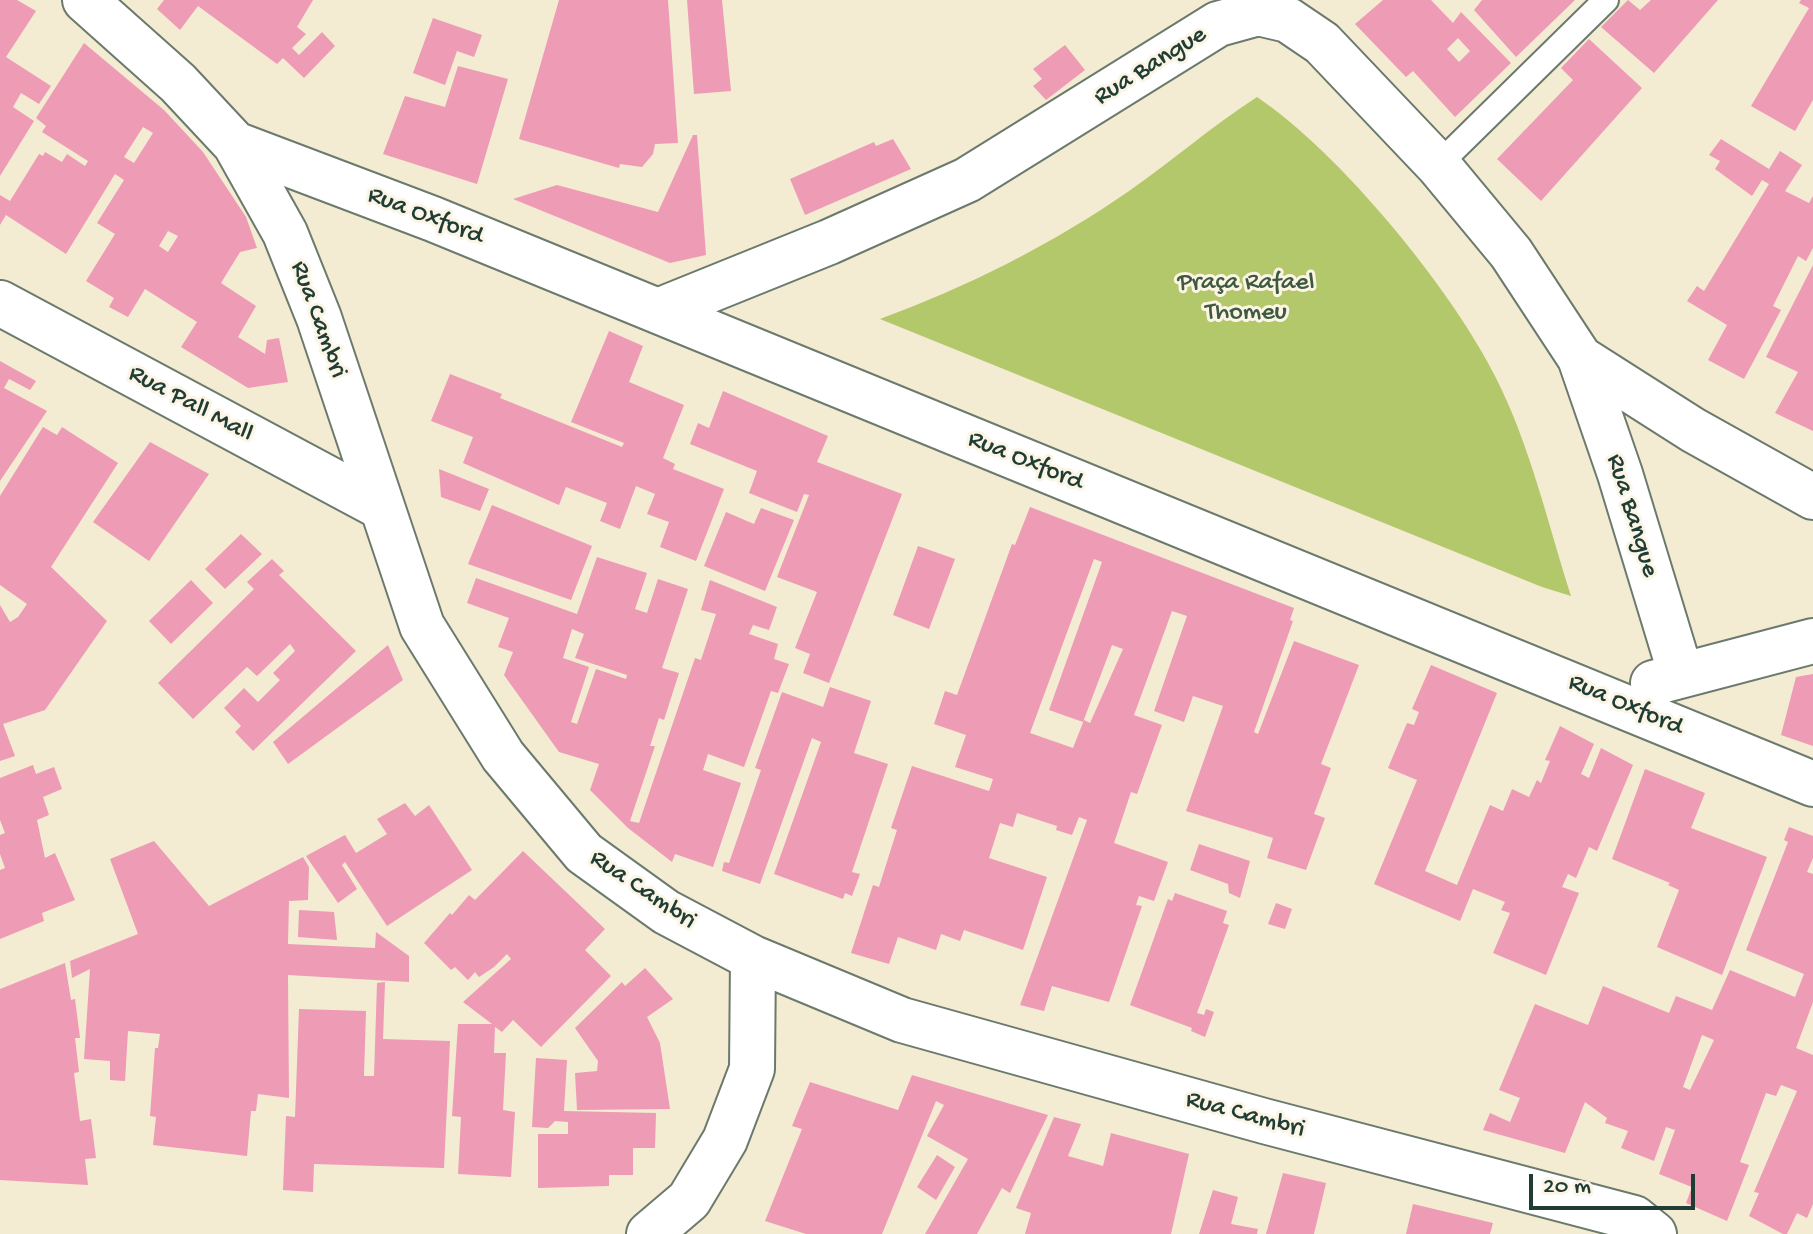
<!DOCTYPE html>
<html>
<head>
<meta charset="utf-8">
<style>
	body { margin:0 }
	#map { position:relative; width:1813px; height:1234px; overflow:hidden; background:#f4ebd3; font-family:"Gochi Hand",sans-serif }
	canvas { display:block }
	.scale { position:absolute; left:1529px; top:1174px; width:166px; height:36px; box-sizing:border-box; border:4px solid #1f3d34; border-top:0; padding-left:10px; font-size:24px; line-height:28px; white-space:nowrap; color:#1f3d34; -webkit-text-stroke:6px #fcf5e5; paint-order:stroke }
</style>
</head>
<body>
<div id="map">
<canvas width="1813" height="1234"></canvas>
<div class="scale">20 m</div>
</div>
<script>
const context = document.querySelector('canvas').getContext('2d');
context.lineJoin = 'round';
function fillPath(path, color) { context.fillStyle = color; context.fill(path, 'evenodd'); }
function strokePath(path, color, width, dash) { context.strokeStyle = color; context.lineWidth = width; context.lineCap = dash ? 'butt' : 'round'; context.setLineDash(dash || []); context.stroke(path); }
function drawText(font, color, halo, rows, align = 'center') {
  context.font = font + ' "Gochi Hand",sans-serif'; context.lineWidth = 6; context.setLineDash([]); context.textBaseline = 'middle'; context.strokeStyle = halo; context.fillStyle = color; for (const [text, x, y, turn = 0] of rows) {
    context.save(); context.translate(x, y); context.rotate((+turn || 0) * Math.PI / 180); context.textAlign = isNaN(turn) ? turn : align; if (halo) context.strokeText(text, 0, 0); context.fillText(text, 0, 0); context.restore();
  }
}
fillPath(new Path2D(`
	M1257 97C1339 152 1452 289 1496 378 1530 445 1548 524 1571 596L1542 587 880 319C967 287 1053 244 1129 191 1172 161 1212 126 1257 97Z`), '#b3c76b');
fillPath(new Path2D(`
	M0 0H17L36 11 6 57 51 86 39 104 21 93 13 107 34 121 0 176Z
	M164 0H313L297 27 306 34 292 48 299 55 322 32 335 46 304 78 283 58 277 64 198 6 180 30 157 9Z
	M559 0H668L678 143 655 144 653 154 642 167 620 164 619 168 519 139Z
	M687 0H722L731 91 694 94Z
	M1383 0H1431L1453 23 1461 12 1511 63 1455 117 1413 71 1406 77 1355 24ZM1458 38 1470 51 1459 62 1447 49Z
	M1482 0H1575L1516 57 1474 10Z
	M1628 0 1640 10 1651 0H1718L1654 73 1601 27Z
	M1801 0H1813V100L1795 131 1751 106 1809 8 1799 3Z
	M433 18 482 35 474 57 457 51 445 85 413 73Z
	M1589 39 1642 88 1541 201 1497 159 1573 80 1561 68Z
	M84 43 164 110 203 152 246 217 257 248 240 252 221 283 256 306 238 337 265 354 267 340 279 338 288 382 248 388 181 347 197 322 145 289 128 317 109 307 114 298 86 281 115 234 97 223 124 180 115 174 66 254 6 215 0 225V195L10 201 39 154 43 156 45 152 62 162 67 154 85 166 88 161 42 132 46 126 36 118ZM143 127 153 133 134 163 124 157ZM168 231 178 236 168 252 159 246Z
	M1065 45 1085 70 1046 100 1033 86 1042 79 1033 69Z
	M458 66 508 79 477 184 383 154 405 96 445 107Z
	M693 135H697L706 255 670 263 513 199 557 185 658 212Z
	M893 139 911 169 805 215 790 179 874 142 876 146Z
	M1721 139 1769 169 1780 151 1802 165 1785 191 1809 203 1813 196V248L1806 261 1798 256 1773 306 1781 310 1744 379 1708 360 1727 325 1687 301 1697 286 1704 291 1769 184 1762 180 1752 196 1715 169 1720 161 1709 155Z
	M1813 265V431L1775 413 1798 372 1766 357Z
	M609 331 643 346 629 382 684 405 663 458 675 464 673 469 724 489 696 561 660 547 669 522 647 514 655 494 636 486 620 529 600 521 607 503 566 487 559 505 463 463 473 437 431 421 450 374 502 394 500 398 622 447 624 443 571 422Z
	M0 361 36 381 30 390 9 379 4 388 47 411 0 481Z
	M723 391 828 436 817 462 902 494 829 683 803 673 810 654 795 648 817 592 777 577 809 495 804 494 797 512 749 493 757 471 690 444 698 423 709 428Z
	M43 427 57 435 62 427 118 463 51 567 107 621 45 710 3 724 15 756 0 761V605L10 622 18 617 27 604 0 585V496Z
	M150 442 209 474 149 561 93 522Z
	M439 469 489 489 480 511 441 497Z
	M492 505 592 546 571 600 468 564Z
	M1030 507 1294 608 1290 620 1293 621 1254 732 1258 734 1294 641 1359 665 1321 764 1331 768 1314 814 1325 818 1306 870 1267 858 1273 838 1186 811 1223 706 1193 696 1184 722 1154 711 1187 616 1172 611 1134 715 1162 725 1137 794 1131 792 1114 843 1168 862 1154 901 1139 896 1136 905 1142 906 1109 1002 1052 986 1044 1011 1020 1005 1087 820 1079 817 1072 835 1056 830 1057 826 1017 813 1013 827 1000 823 989 858 1047 877 1023 950 964 930 960 941 941 934 936 950 898 937 889 964 851 953 873 885 879 887 897 830 891 828 912 766 989 791 993 779 955 767 966 735 934 724 945 691 957 695 1012 544 1015 545ZM1094 559 1102 562 1049 710 1083 722 1112 645 1123 649 1090 723 1084 720 1073 748 1030 733Z
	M761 508 794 520 765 591 704 566 726 512 754 524Z
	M241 534 262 554 225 589 205 569Z
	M918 546 955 559 929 629 893 615Z
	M597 557 647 573 635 609 647 613 658 579 688 589 662 668 679 673 664 720 659 718 650 746H655L630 821 639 823 695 658 701 660 716 614 701 610 710 580 777 607 769 630 753 625 749 634 778 644 774 659 789 664 778 693 771 691 744 767 708 754 703 770 741 783 713 867 675 854 672 862 628 828 590 790 599 764 559 752 504 675 513 652 498 647 509 618 467 603 476 578 577 614ZM572 629 584 634 575 658 627 675 626 679 596 669 577 724 571 722 589 667 563 658Z
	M272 559 284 571 279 575 356 651 253 751 235 732 241 726 224 708 244 688 258 702 280 680 273 673 295 651 290 644 257 676 247 667 193 719 158 683 254 589 247 582Z
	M191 580 213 603 171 644 149 621Z
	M388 645 403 680 288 764 273 742Z
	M1431 665 1497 693 1425 871 1457 885 1490 805 1503 811 1512 789 1529 797 1537 780 1541 783 1550 761 1545 760 1560 726 1594 744 1581 774 1589 778 1601 748 1633 765 1597 851 1589 847 1576 878 1568 874 1562 887 1579 893 1546 975 1493 953 1510 913 1501 910 1505 902 1473 889 1460 921 1374 884 1417 780 1388 768 1407 723 1414 725 1419 712 1412 709Z
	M1813 674V746L1781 735 1796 677Z
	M830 687 871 701 854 753 888 764 852 872 860 874 852 896 845 893 843 899 774 874 821 742 812 738 760 884 722 871 724 862 729 863 761 770 755 768 782 692 823 707Z
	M33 765 36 774 54 767 62 789 43 797 49 815 37 820 45 858 55 853 75 900 42 913 44 921 0 939V870L5 868 0 854V835L5 833 0 820V778Z
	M1645 769 1705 793 1691 828 1767 857 1722 975 1657 947 1679 890 1668 885 1670 883 1612 859Z
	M405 803 415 816 429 805 472 870 387 926 345 862 342 865 357 889 338 903 306 856 345 835 356 853 387 834 377 819Z
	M1789 827 1813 836V858L1807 872 1813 874V1002L1796 1048 1813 1055V1204L1807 1218 1797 1213 1787 1234H1783L1749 1216 1759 1193 1754 1192 1797 1091 1781 1085 1776 1096 1766 1093 1740 1162 1749 1165 1727 1221 1686 1203 1692 1187 1659 1174 1675 1130 1666 1127 1654 1161 1621 1148 1628 1131 1605 1123 1607 1118 1585 1102 1565 1153 1483 1130 1490 1113 1510 1122 1520 1098 1499 1090 1535 1004 1588 1025 1603 986 1669 1013 1676 996 1712 1010 1730 970 1795 997 1804 974 1746 950 1788 842 1784 840ZM1702 1035 1714 1040 1690 1090 1683 1087Z
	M154 841 209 906 303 857 309 867 308 900 289 901 288 944 375 948 376 932 409 956V982L288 975 289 1098 258 1094 256 1111H251L247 1156 153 1145 156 1117 150 1116 155 1048H158L160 1034 128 1031 125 1081 110 1080V1061L84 1059 90 969 72 978 70 961 138 934 110 859Z
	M1199 844 1250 861 1240 898 1229 893 1228 884 1190 870Z
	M523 851 605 929 585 950 611 976 541 1047 513 1020 502 1032 495 1027 494 1053H506L503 1110 515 1112 511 1177 458 1174 461 1117 452 1116 458 1024H492L463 1002 511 959 507 954 494 967 479 977 475 972 468 980 455 967 451 970 424 943 450 913 452 915 469 895 475 900Z
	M1175 893 1227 911 1223 923 1229 925 1197 1013 1204 1015 1206 1009 1214 1012 1205 1037 1191 1031 1192 1028 1130 1005 1168 899 1172 901Z
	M1276 903 1292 909 1285 929 1268 924Z
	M299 910 334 912 337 940 298 937Z
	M65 963 71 1000 75 999 80 1038H75L79 1072 74 1073 80 1121 91 1119 96 1158 85 1159 88 1185 0 1180V989Z
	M645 968 673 999 647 1017 660 1043 670 1109 577 1110 575 1073 597 1071 598 1061 575 1028 622 982 625 986Z
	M385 982 383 1039 450 1041 444 1168 314 1164 313 1192 283 1190 286 1116 295 1117 299 1009 366 1011 364 1076H374L377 983Z
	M536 1058 567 1060 564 1111 656 1113 655 1148H633V1175H609V1186L538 1188V1134H568V1122L555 1121 548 1128 532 1127Z
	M912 1075 1048 1115 1010 1193 1002 1188 977 1234H925L968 1159 927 1136 944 1105 936 1101 882 1234H806L765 1221 802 1129 792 1126 810 1082 898 1110Z
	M1054 1117 1081 1124 1068 1156 1103 1166 1111 1133 1189 1154 1171 1234H1025L1031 1213 1016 1208Z
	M937 1155 955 1167 936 1200 917 1187Z
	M1283 1173 1326 1183 1314 1234H1266Z
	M1213 1190 1238 1197 1231 1224 1258 1229 1257 1234H1199Z
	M1413 1204 1493 1223 1490 1234H1406Z`), '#ee9bb6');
const service = new Path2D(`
	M1438 165 1606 0`);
const minor = new Path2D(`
	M85 0 178 83 235 144 285 233 319 318 422 626 503 756 584 853 666 912 753 958 902 1020 1264 1121 1634 1218 1654 1234
	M235 144 433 219 1813 784
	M0 303 381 507
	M658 311 829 242 967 180 1218 24 1258 13 1288 20 1322 43 1438 165 1511 253 1580 358 1620 474 1681 675
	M1580 358 1693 430 1813 497
	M1653 683 1813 641
	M649 1234 689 1200 725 1140 752 1069 753 958`);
strokePath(service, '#6a7a6c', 28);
strokePath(minor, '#6a7a6c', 48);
strokePath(service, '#fff', 24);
strokePath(minor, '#fff', 44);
drawText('26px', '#1f3d34', '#fcf5e5', [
	["Rua Bangue",1151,67,-32],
	["Rua Oxford",425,217,21],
	["Rua Cambri",317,320,70],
	["Rua Pall Mall",190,405,28],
	["Rua Oxford",1025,462,22],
	["Rua Bangue",1631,516,73],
	["Rua Oxford",1625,706,23],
	["Rua Cambri",642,891,34],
	["Rua Cambri",1245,1116,15]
]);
drawText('26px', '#3d593f', '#fcf5e5', [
	["Praça Rafael",1246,284],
	["Thomeu",1246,314]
]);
</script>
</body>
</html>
